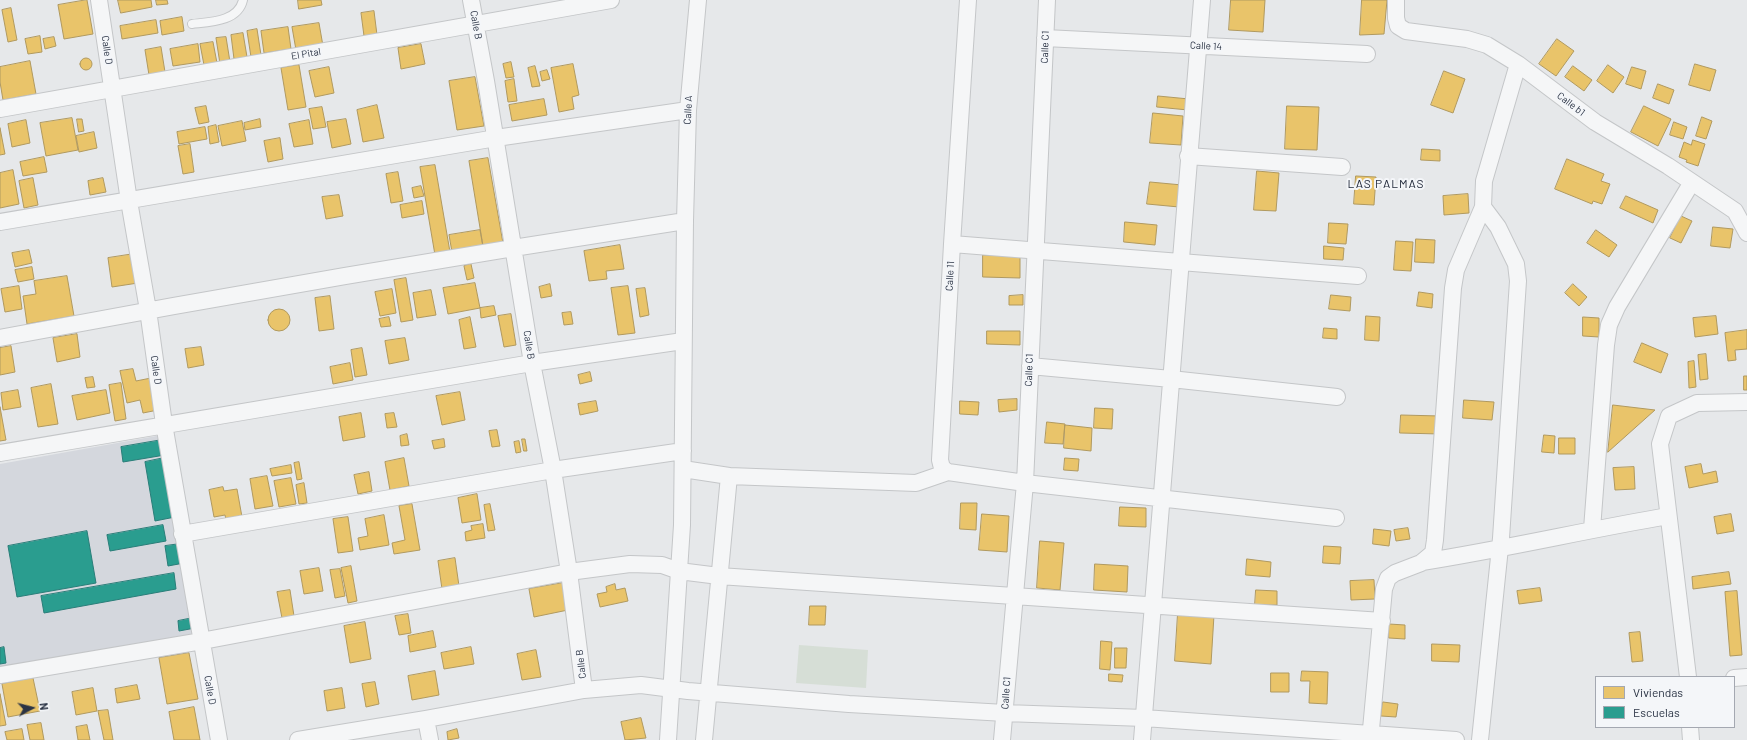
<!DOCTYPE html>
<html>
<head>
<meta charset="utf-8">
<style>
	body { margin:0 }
	#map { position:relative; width:1747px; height:740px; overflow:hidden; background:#e6e8ea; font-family:Barlow,sans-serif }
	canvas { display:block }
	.legend { position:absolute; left:1595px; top:676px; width:140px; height:52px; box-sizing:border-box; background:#f4f6f9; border:1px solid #a4a8b1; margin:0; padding:5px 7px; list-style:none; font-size:12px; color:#2b3445 }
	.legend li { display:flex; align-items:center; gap:8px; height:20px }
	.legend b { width:20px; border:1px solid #a4a8b1 }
	.north { position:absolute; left:12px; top:688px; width:40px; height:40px; -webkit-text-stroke:3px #f4f6f9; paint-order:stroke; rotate:83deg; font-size:11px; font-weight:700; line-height:16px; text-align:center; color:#2b3445 }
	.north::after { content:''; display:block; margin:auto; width:14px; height:18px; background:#2b3445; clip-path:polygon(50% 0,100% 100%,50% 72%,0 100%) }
</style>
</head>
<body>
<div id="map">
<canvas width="1747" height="740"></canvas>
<ul class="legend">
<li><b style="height:11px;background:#e9c46a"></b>Viviendas</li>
<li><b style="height:11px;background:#2a9d8f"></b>Escuelas</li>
</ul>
<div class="north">N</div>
</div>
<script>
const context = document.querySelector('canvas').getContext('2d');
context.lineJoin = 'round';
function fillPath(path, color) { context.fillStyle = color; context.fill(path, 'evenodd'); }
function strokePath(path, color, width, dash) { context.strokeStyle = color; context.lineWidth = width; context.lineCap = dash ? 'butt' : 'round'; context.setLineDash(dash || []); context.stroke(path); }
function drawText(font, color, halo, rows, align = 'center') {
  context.font = font + ' Barlow,sans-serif'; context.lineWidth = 4; context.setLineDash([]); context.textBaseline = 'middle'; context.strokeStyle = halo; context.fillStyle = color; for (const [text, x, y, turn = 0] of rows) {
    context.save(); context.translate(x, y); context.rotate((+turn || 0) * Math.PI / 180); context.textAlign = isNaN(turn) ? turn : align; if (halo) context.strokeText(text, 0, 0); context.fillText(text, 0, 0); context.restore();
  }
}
fillPath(new Path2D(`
	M162 435 198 633 0 667V464Z`), '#d4d7dd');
fillPath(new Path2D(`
	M799 645 868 650 866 688 796 683Z`), '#d6ded6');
const homes = new Path2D(`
	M87 0 93 34 64 39 58 5Z
	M118 0H151L152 7 121 13Z
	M156 0H167L168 4 157 5Z
	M298 0H321L322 5 299 9Z
	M1231 0H1265L1263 32 1229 30Z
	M1362 0H1387L1384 34 1360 35Z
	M11 8 17 40 8 42 2 10Z
	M374 11 377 35 364 36 361 13Z
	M182 17 184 31 162 35 160 21Z
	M156 20 158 33 122 39 120 26Z
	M319 23 323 46 296 50 292 27Z
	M288 27 291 49 264 53 261 31Z
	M257 29 261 55 251 57 247 31Z
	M243 33 247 57 234 59 231 35Z
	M40 36 42 52 28 54 25 39Z
	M54 37 56 46 45 49 43 39Z
	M226 37 230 62 220 64 216 38Z
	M1557 39 1574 51 1556 76 1539 64Z
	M213 42 217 63 204 65 200 44Z
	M198 44 200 62 173 66 170 49Z
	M421 44 425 64 401 69 398 48Z
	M161 47 165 72 149 75 145 50Z
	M80 64a6 6 0 1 1 12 0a6 6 0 1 1-12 0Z
	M30 61 36 94 3 100 0 82V67Z
	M511 62 514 77 506 78 503 64Z
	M573 64 579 95 572 97 574 109 559 112 551 68Z
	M1695 64 1716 70 1710 91 1689 85Z
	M299 65 306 107 288 110 281 68Z
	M1608 65 1624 77 1613 93 1597 81Z
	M535 66 540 86 532 87 528 68Z
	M1573 66 1592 80 1584 91 1565 77Z
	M329 67 334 93 315 97 309 71Z
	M1632 67 1646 71 1641 89 1626 84Z
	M547 70 550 79 542 81 540 72Z
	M1444 71 1465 79 1453 113 1431 105Z
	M475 77 484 126 457 130 449 81Z
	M514 79 517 101 508 102 505 81Z
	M1658 84 1674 90 1669 104 1653 98Z
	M1158 96 1189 99 1188 110 1157 107Z
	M544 99 547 115 512 121 509 105Z
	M377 105 384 138 363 142 357 110Z
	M206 106 209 122 199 124 195 108Z
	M1287 106 1319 107 1317 150 1285 149Z
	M1644 106 1671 119 1658 146 1631 132Z
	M322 107 326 127 313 129 309 109Z
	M1153 113 1183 116 1181 145 1150 143Z
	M1702 117 1712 121 1706 139 1696 136Z
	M72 118 78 150 46 156 40 123Z
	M77 119H82L84 131 79 132Z
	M260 119 261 127 245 130 244 123Z
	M346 119 351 144 332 148 327 122Z
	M26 120 30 143 12 147 8 124Z
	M309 120 313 144 294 147 289 124Z
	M242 121 246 141 222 146 218 126Z
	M1674 122 1687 127 1683 139 1670 135Z
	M216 125 219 142 210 144 208 127Z
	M205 127 207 139 179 144 177 132Z
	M0 128 5 154 0 155Z
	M94 132 97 148 79 152 76 136Z
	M280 138 283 159 268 162 264 141Z
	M1693 140 1705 144 1698 166 1686 162 1687 160 1679 157 1684 142 1691 145Z
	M190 144 194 172 183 174 178 146Z
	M1422 149 1440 150V161L1421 160Z
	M44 157 47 172 23 176 20 162Z
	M488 158 503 243 483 246 469 161Z
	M1567 159 1604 174 1601 181 1610 184 1602 204 1593 201 1592 204 1555 189Z
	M435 165 450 252 435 255 420 167Z
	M13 170 19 204 0 208V173Z
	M1257 171 1279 173 1276 211 1254 210Z
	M398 172 403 201 391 203 386 174Z
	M1356 176 1376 177 1374 205 1354 204Z
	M33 178 38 205 24 208 19 181Z
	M103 178 106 192 90 195 88 181Z
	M1150 182 1182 185 1179 207 1147 204Z
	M421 186 424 196 414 198 412 188Z
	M1468 194 1469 213 1444 215 1443 196Z
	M339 195 343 216 326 219 322 197Z
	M1626 196 1658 210 1653 223 1620 208Z
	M422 201 424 214 402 218 400 205Z
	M1681 216 1692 221 1681 243 1670 238Z
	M1125 222 1157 225 1155 245 1124 242Z
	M1329 223 1348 224 1346 244 1328 243Z
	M1713 227 1733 229 1730 248 1711 246Z
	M480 230 483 247 452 252 449 235Z
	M1596 230 1617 245 1609 257 1587 243Z
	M1416 239 1435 240 1434 263 1415 262Z
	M1396 241 1413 242 1411 271 1394 270Z
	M620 245 624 269 606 271 607 279 589 281 584 251Z
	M1324 246 1344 248 1343 260 1324 259Z
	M29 250 32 263 15 267 12 253Z
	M134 254 138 283 112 287 108 258Z
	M983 255 1020 256V278L983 277Z
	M471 264 474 278 467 280 464 266Z
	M32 267 34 279 18 282 15 270Z
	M67 276 74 316 27 324 23 296 36 294 34 281Z
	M406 278 413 320 401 322 394 280Z
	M475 283 480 308 448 314 443 288Z
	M550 284 552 296 541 298 539 287Z
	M1573 284 1587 297 1579 306 1565 293Z
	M19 286 22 309 5 312 1 289Z
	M628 286 635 333 618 335 611 288Z
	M645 288 649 315 640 317 636 289Z
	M392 289 396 313 380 316 375 292Z
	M431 290 436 315 417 318 413 293Z
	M1419 292 1433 294 1432 308 1417 306Z
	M1023 295V305H1009V296Z
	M1331 295 1351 297 1350 311 1329 309Z
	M330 296 334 329 319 331 315 298Z
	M494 306 496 315 481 318 480 308Z
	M268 320a11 11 0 1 1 22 0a11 11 0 1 1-22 0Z
	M571 312 573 324 564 325 562 313Z
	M511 314 516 345 504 347 498 316Z
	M1366 316 1380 317 1379 341 1365 340Z
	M1716 316 1718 334 1695 337 1693 318Z
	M389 317 391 326 381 327 379 319Z
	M470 317 476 347 464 349 459 320Z
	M1583 317 1599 318V337L1583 336Z
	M1324 328 1337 329V339L1323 338Z
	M1747 330V349L1735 350 1736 360 1728 361 1725 333Z
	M987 331H1020V345L987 344Z
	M77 334 80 357 57 362 53 338Z
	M405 338 409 360 389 364 385 341Z
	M1642 343 1668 354 1661 373 1634 362Z
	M11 346 15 372 0 375V348Z
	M201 347 204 365 188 368 185 349Z
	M362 348 367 375 355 377 351 350Z
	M1706 354 1708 379 1700 380 1698 355Z
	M1694 361 1696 387 1689 388 1688 362Z
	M350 363 353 380 333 384 330 367Z
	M133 369 136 381 151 378 158 410 143 413 140 400 127 403 120 371Z
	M590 372 592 381 580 384 578 375Z
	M1744 376H1747V390H1744Z
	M93 377 95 387 87 388 85 378Z
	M121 383 126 419 115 421 109 385Z
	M51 384 58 424 38 427 31 388Z
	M18 390 21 407 3 410 1 393Z
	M106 390 110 413 77 420 72 396Z
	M460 392 465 420 442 425 436 396Z
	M1017 399V410L999 412 998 400Z
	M1464 400 1494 402 1492 420 1463 418Z
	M596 401 598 411 580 415 578 404Z
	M960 401 979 402 978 415 960 414Z
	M1613 405 1655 410 1608 452Z
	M0 407 6 440 0 441Z
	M1095 408 1113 409 1112 429 1094 428Z
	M361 413 365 437 343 441 339 417Z
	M394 413 397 427 387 428 385 414Z
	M1401 415 1440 416V434L1400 433Z
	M1047 422 1065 424 1063 444 1045 443Z
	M1065 425 1092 428 1091 451 1064 448Z
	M497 430 500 446 492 447 489 431Z
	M407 434 409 445 401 446 400 436Z
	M1544 435 1555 436 1554 453 1542 452Z
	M1559 438H1575V454H1559Z
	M444 439 445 447 434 449 432 441Z
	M522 439H525L527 451H524Z
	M519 441 521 452 516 453 514 442Z
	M404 458 409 486 390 490 385 462Z
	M1065 458 1079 459 1078 471 1064 470Z
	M299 462 302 479 297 480 294 463Z
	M1701 464 1703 474 1716 471 1718 482 1689 488 1685 467Z
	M291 465 292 473 272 476 270 469Z
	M1634 467 1635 489 1615 490 1613 468Z
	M369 472 372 491 358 494 354 475Z
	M267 476 273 506 255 509 250 479Z
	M291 478 296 504 279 507 274 481Z
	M304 483 307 503 299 504 296 485Z
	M223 487 224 491 237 489 242 517 226 520 225 515 214 517 209 490Z
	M477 494 481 520 462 523 458 498Z
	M961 503H977L976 530 960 529Z
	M412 504 420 550 394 554 392 543 405 540 399 506Z
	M490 504 495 530 488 531 484 505Z
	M1120 507 1146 508V527L1119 526Z
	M982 514 1009 516 1007 552 979 550Z
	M1731 514 1734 531 1717 534 1714 517Z
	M384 515 389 545 360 550 358 538 368 536 365 519Z
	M348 517 353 551 338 553 333 519Z
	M483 524 485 538 466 541 465 532 472 530 471 526Z
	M1408 528 1410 539 1396 541 1394 530Z
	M1374 529 1391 531 1389 546 1373 544Z
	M1040 541 1064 543 1060 590 1037 588Z
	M1324 546 1341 547 1340 564 1323 563Z
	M455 558 459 586 442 589 438 561Z
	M1247 559 1271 562 1270 577 1246 575Z
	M1095 564 1128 566 1127 592 1094 590Z
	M351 566 357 601 348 603 341 568Z
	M319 568 323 591 304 594 300 571Z
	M340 569 345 596 335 598 330 570Z
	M1729 572 1731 584 1693 589 1692 577Z
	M1374 580 1375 599 1351 600 1350 581Z
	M563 583 568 610 534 617 529 589Z
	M615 584 616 590 625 588 628 601 600 607 597 594 607 592 606 587Z
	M1540 588 1542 601 1519 604 1517 591Z
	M290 590 294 616 282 618 277 592Z
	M1256 590 1277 591V605H1255Z
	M1737 591 1742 655 1730 656 1725 592Z
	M810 606H826L825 625H809Z
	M1178 613 1214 615 1211 664 1175 661Z
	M408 614 411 633 399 635 395 616Z
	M365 622 371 659 350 663 344 626Z
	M1389 624 1405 625V639L1389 638Z
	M433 631 436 647 410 652 408 636Z
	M1640 632 1643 661 1632 662 1629 633Z
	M1101 641 1112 642 1110 670 1100 669Z
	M1432 644 1460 645 1459 662 1432 661Z
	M471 647 474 664 444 669 441 653Z
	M1115 648H1127L1126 668H1115Z
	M536 650 541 677 522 680 517 654Z
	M189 653 198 699 167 704 159 658Z
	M435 671 439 695 412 700 408 676Z
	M1302 671 1328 672 1327 704 1309 703 1310 681H1301Z
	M1271 673H1289V692H1271Z
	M1109 674 1123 675 1122 682 1109 681Z
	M33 678 40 711 8 717 2 684Z
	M375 682 379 704 366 707 362 684Z
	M137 685 140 699 117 703 115 689Z
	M93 688 97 711 76 715 72 692Z
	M342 688 345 708 327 711 324 691Z
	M0 694 6 725 0 726Z
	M1383 702 1398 704 1396 717 1381 716Z
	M194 707 200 740H174L169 712Z
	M108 710 113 740H104L98 711Z
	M641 718 646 738 625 740 621 722Z
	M41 723 44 740H30L27 725Z
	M87 725 90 740H78L76 727Z
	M22 729 24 740H7L5 732Z
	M457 729 459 738 448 740 447 732Z`);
fillPath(homes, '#e9c46a');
strokePath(homes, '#b0995f', 1);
const schools = new Path2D(`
	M162 440 165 455 123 462 121 447Z
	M164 458 175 517 155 521 145 462Z
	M163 525 166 541 110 551 107 535Z
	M87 531 96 583 17 597 8 546Z
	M180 544 184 563 168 566 165 546Z
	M174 573 176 589 44 613 41 596Z
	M193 618 195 628 179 631 178 621Z
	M4 647 6 663 0 664V648Z`);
fillPath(schools, '#2a9d8f');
strokePath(schools, '#2a7e79', 1);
const service = new Path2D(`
	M192 24C209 22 238 22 243 0`);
const minor = new Path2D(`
	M99 0 129 201 148 310 164 424 219 740
	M471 0 486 81 532 363 553 470 569 572 584 690
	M968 0 952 244 940 460 942 468 948 472 1025 483 1336 518
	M1396 0V18L1398 26 1406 31 1467 39 1487 45 1518 64 1595 122 1668 166 1735 211 1747 233
	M1045 38 1367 54
	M0 109 611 0
	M1188 156 1342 167
	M0 222 496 138 688 110
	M952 244 1358 276
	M0 338C228 295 456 256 685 221
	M1030 366 1171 379 1337 397
	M0 453 532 363 683 341
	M683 469 729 476
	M1592 529 1606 345 1609 325 1617 307 1692 182
	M182 534 553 470 683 451
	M1422 562C1505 549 1586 530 1668 516
	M0 675 202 641 569 572 630 564 662 565 679 571 719 576 1382 621
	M1688 677 1660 444 1669 416 1697 403 1747 402
	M1734 678 1747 677
	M426 719 430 740
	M1690 727 1691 740
	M298 740 426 719 584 690 641 685 688 691 849 704 1005 713 1144 718 1456 740
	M668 740 682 525 685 221 688 110 698 0
	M704 740 729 476 916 483 948 472
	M1002 740 1025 483 1047 0
	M1142 740 1202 0
	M1370 740 1384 589 1388 578 1395 573 1421 563 1433 553 1435 540 1453 288 1456 270 1483 207
	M1480 740 1501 538 1518 281 1516 264 1498 227 1483 207 1484 181 1518 64`);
strokePath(service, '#c4c6c8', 10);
strokePath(minor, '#c4c6c8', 18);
strokePath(service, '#f5f6f7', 8);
strokePath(minor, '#f5f6f7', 16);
drawText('10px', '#2b3445', '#f4f6f9', [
	["Calle B",476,25,80],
	["Calle 14",1206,46,3],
	["Calle C1",1045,47,-88],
	["Calle D",107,50,82],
	["El Pital",306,54,-10],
	["Calle b1",1571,104,37],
	["Calle A",688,110,-87],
	["Calle 11",950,276,-87],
	["Calle B",529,345,81],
	["Calle D",156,370,82],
	["Calle C1",1029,370,-88],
	["Calle B",581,664,-97],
	["Calle D",210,690,80],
	["Calle C1",1006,693,-86]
]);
context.letterSpacing = '1px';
drawText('12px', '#1d2536', '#f4f6f9', [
	["LAS PALMAS",1386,184]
]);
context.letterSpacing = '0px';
</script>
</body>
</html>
